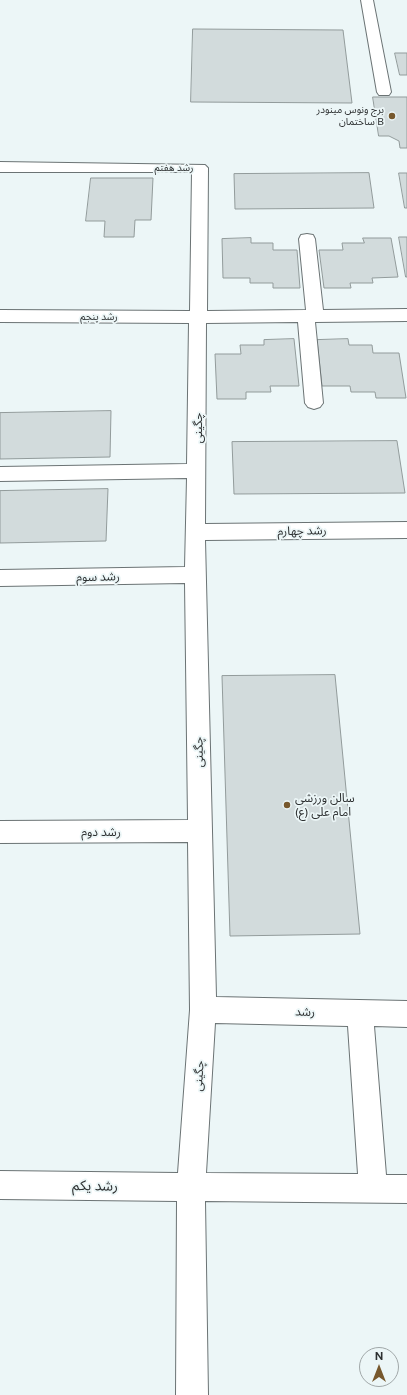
<!DOCTYPE html>
<html>
<head>
<meta charset="utf-8">
<style>
	body { margin:0 }
	#map { position:relative; width:407px; height:1395px; overflow:hidden; background:#ecf6f7; font-family:"Public Sans",sans-serif }
	canvas { display:block }
	.north { position:absolute; left:359px; top:1347px; width:40px; height:40px; box-sizing:border-box; background:#ecf6f7; border:1px solid #a0a7a8; border-radius:50%; rotate:0deg; font-size:11px; font-weight:700; line-height:16px; text-align:center; color:#2d3031 }
	.north::after { content:''; display:block; margin:auto; width:14px; height:18px; background:#77582d; clip-path:polygon(50% 0,100% 100%,50% 72%,0 100%) }
</style>
</head>
<body>
<div id="map">
<canvas width="407" height="1395"></canvas>
<div class="north">N</div>
</div>
<script>
const context = document.querySelector('canvas').getContext('2d');
context.lineJoin = 'round';
function fillPath(path, color) { context.fillStyle = color; context.fill(path, 'evenodd'); }
function strokePath(path, color, width, dash) { context.strokeStyle = color; context.lineWidth = width; context.lineCap = dash ? 'butt' : 'round'; context.setLineDash(dash || []); context.stroke(path); }
function drawText(font, color, halo, rows, align = 'center') {
  context.font = font + ' "Public Sans","Noto Sans Arabic",sans-serif'; context.lineWidth = 3.5; context.setLineDash([]); context.textBaseline = 'middle'; context.strokeStyle = halo; context.fillStyle = color; for (const [text, x, y, turn = 0] of rows) {
    context.save(); context.translate(x, y); context.rotate((+turn || 0) * Math.PI / 180); context.textAlign = isNaN(turn) ? turn : align; if (halo) context.strokeText(text, 0, 0); context.fillText(text, 0, 0); context.restore();
  }
}
const building = new Path2D(`
	M193 29 343 30 352 103 191 102Z
	M395 53H407V75H400Z
	M373 97H407V148H400L399 141 389 136H379Z
	M369 173 374 208 235 209 234 174Z
	M399 173H407V208H405Z
	M91 178H153L151 220H135L134 237H104L105 221H86Z
	M399 237H407V277H406Z
	M251 238V243H273V250H297L300 288H273V283H250V278H223L222 239Z
	M363 238H391L398 277 372 278 373 283H350L351 288H324L319 250H343L342 243H364Z
	M294 339 299 386H270L271 392H246V399H217L215 354H241L240 345H264V340Z
	M348 339 349 345H372L373 353H399L406 398H376L375 392H351L350 386H322L317 340Z
	M111 411 110 457 0 459V413Z
	M397 441 405 493 234 494 232 442Z
	M108 489 106 541 0 543V491Z
	M335 675 360 934 230 936 222 676Z`);
fillPath(building, '#d2dbdc');
strokePath(building, '#929b9b', 1);
const street = new Path2D(`
	M361 0H373L391 92 389 95H379L377 92Z
	M0 162 205 165 208 168 207 311 306 310 299 239 301 235 307 234 313 235 315 239 323 310 407 309V321L315 322 323 403 320 407 314 409 308 407 305 403 298 322 206 323 205 524 407 522V538L205 540 216 997 407 1001V1027L374 1026 386 1175H407V1203L205 1201 208 1395H176L177 1201 0 1199V1171L178 1173 190 1010 188 842 0 843V821L188 820 185 583 0 586V570L185 567 187 478 0 481V467L187 464 189 323 0 322V310L190 311 192 172H0ZM215 1023 348 1026 358 1174 206 1173Z`);
strokePath(street, '#6b7374', 2);
fillPath(street, '#fff');
for (const [x, y, r, color] of [
	[392,116,4,"#77582d"],
	[287,805,4,"#77582d"]
]) { const dot = new Path2D(); dot.arc(x, y, r, 0, 2 * Math.PI); context.fillStyle = color; context.fill(dot); strokePath(dot, '#ecf6f7', 1.5); }
drawText('10px', '#2d3031', '#ecf6f7', [
	["برج ونوس مینودر",384,110],
	["ساختمان B",384,122]
], 'right');
drawText('10px', '#2d3031', '#ecf6f7', [
	["رشد هفتم",174,168],
	["رشد پنجم",99,317]
]);
drawText('12px', '#2d3031', '#ecf6f7', [
	["چگینی",198,428,-90],
	["رشد چهارم",302,531,-1],
	["رشد سوم",98,577,-1],
	["چگینی",199,752,-91],
	["رشد دوم",101,832],
	["رشد",305,1012,1],
	["چگینی",199,1076,-86]
]);
drawText('12px', '#2d3031', '#ecf6f7', [
	["سالن ورزشی",295,798],
	["امام علی (ع)",295,812]
], 'left');
drawText('14px', '#2d3031', '#ecf6f7', [
	["رشد یکم",95,1186,1]
]);
</script>
</body>
</html>
